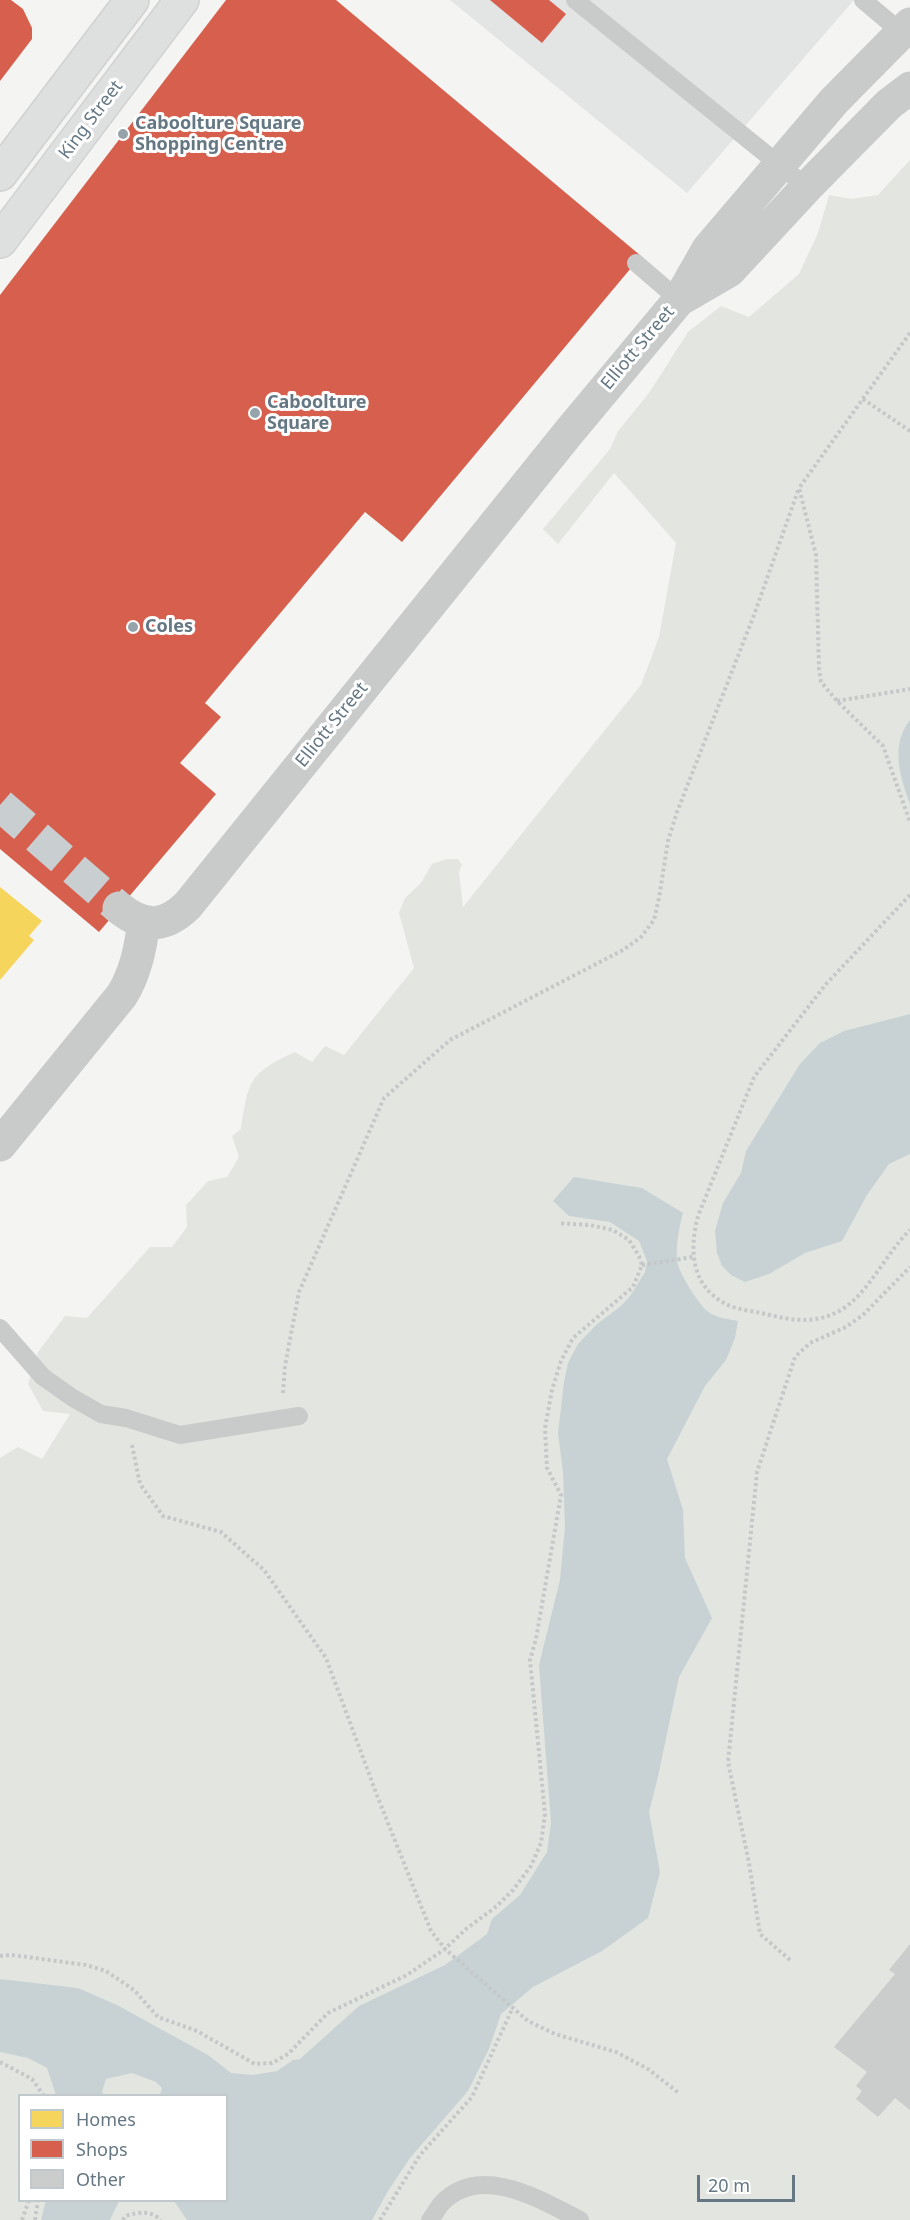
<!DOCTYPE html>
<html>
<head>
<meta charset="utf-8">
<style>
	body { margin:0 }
	#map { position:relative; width:910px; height:2220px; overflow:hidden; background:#f4f4f3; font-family:"Noto Sans",sans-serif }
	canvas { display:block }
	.legend { position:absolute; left:18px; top:2094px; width:210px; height:108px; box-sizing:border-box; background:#fff; border:2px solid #c1c9cd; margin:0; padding:8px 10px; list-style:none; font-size:18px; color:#647783 }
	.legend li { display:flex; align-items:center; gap:12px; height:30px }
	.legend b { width:30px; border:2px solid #c1c9cd }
	.scale { position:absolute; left:697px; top:2175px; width:98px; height:27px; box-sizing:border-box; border:3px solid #647783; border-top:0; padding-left:8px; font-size:18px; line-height:21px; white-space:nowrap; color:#647783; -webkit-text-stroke:4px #fff; paint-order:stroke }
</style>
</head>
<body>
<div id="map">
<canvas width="910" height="2220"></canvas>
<ul class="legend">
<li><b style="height:16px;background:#f6d55c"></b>Homes</li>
<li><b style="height:16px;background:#d6604d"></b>Shops</li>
<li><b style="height:16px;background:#cbcdcd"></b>Other</li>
</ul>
<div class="scale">20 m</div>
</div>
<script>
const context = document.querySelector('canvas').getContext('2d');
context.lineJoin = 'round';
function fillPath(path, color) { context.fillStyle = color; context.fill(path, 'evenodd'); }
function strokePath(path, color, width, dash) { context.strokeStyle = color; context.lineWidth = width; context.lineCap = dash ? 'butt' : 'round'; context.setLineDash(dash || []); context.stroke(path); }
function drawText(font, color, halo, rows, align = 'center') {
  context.font = font + ' "Noto Sans",sans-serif'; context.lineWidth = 6; context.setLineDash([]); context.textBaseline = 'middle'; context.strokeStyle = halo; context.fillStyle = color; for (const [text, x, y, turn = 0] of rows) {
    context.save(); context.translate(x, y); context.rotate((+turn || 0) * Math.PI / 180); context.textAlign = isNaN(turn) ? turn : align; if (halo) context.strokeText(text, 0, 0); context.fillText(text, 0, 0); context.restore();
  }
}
fillPath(new Path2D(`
	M450 0H854L687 193Z`), '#e3e4e4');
fillPath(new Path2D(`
	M910 160V2220H0V1458L18 1447 42 1459 70 1414 43 1411 28 1384 38 1352 65 1316 87 1318 150 1247H172L187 1227 186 1205 208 1181 227 1177 239 1157 232 1136 241 1129C249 1080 248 1074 295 1052L312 1062 325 1046 344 1055 414 968 399 913 405 898 421 883 432 864 447 859H458L462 865 459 872 463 907 641 685 659 637 676 543 614 473 558 544 543 529 610 449 618 431 649 393 688 332 721 306 749 317 799 274 818 233 829 195 851 199 878 195ZM20 2096H226V2200H20Z`), '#e3e6e0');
fillPath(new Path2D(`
	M910 720V804C900 777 890 745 910 720Z
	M910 1014V1154L889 1164 867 1195 842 1241 805 1253 769 1274 745 1282 731 1275 722 1266 717 1253 715 1231 723 1203 741 1173 746 1151 800 1064 820 1043 844 1031Z
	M574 1177 642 1188 683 1213C679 1228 676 1243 677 1259 677 1271 698 1303 707 1311 716 1318 728 1319 738 1321L735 1338 726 1360 705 1386 667 1459 683 1510 685 1558 712 1618 679 1677 657 1781 649 1812 660 1872 648 1918 602 1951 533 1987 501 2014 489 2049 468 2091 410 2158 388 2191 372 2220H187L174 2201 226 2200V2096L160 2095 162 2088 156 2082 132 2073 106 2079 102 2092 104 2095H56L47 2068 28 2058 0 2052V1979L78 1988 117 2005 208 2055 231 2073 253 2075 277 2071 293 2060 300 2059 359 2006 445 1965 487 1934 492 1919 520 1895 547 1852 551 1823 539 1665 560 1580 565 1527 563 1472 558 1433 564 1382 568 1363 578 1344 597 1324 621 1306 630 1296 645 1272 647 1261 639 1241 610 1222 569 1216 553 1201Z
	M46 2200H119V2201L110 2220H41Z`), '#c8d2d4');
fillPath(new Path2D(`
	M0 887 42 921 29 936 34 940 0 980Z`), '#f6d55c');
fillPath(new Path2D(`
	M0 0H11L23 9 32 28V39L0 81Z
	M226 0H336L641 256 402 542 365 512 205 703 221 717 180 763 216 794 99 932 0 849V295Z
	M490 0H549L566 14 542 43Z`), '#d6604d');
fillPath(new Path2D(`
	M910 1944V2110L895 2098 878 2117 856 2099 862 2091 856 2086 867 2072 834 2047 895 1974 889 1970Z`), '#cbcdcd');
strokePath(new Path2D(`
	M0 805 119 908`), '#c9ced1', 33, [33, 16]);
const primary = new Path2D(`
	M0 174 132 0
	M0 241 182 0`);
strokePath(primary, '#d0d1d1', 36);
strokePath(new Path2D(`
	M910 333 799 488 816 555 819 669 821 682 837 701 883 746 910 822
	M863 399 910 431
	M837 701 910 689
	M910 895 826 984 754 1077 698 1216C689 1250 691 1286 726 1304 737 1310 753 1311 766 1314 792 1321 817 1324 841 1310 869 1293 886 1253 910 1230
	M642 1265 693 1257
	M283 1393 285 1366 299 1292 384 1098 450 1040 623 950 641 937 654 920 659 898 668 841 677 812 754 615 799 488
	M132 1445 140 1484 163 1516 221 1532 264 1570 326 1658 378 1798 431 1931 445 1949 528 2021 555 2034 616 2052 648 2069 680 2094
	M0 1956 12 1955 86 1965 106 1971 134 1990 158 2017 197 2031 255 2064 272 2063 288 2054 328 2013 407 1975 445 1949 466 1929 497 1906 513 1890 531 1866 541 1843 545 1814 530 1660 536 1639 561 1495 547 1468 545 1428 552 1390 561 1361 573 1338 633 1287 642 1265 639 1256 629 1240 613 1230 590 1225 558 1223
	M790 1960 760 1934 749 1863 728 1762 757 1472 795 1357 810 1343 846 1327 863 1315 910 1267
	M0 2062 32 2079 44 2096
	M22 2220 29 2200
	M35 2220 38 2200
	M123 2220 125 2216C139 2212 150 2210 161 2220
	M380 2220 420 2155 472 2097 513 2007`), '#c5c7c8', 4, [3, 3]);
strokePath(new Path2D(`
	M575 0 807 187
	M863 0 901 32
	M636 263 679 300
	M0 1328 43 1377 73 1398 101 1414 126 1418 180 1435 299 1416
	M430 2220C434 2215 437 2209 441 2204 480 2162 541 2200 580 2220`), '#c9caca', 18);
strokePath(new Path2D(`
	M679 300 729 271 807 187 889 104 910 88
	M119 908C144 928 165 928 188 905L569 432 679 300 708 249 834 101 910 24
	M0 1145 122 995C136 972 140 949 144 923`), '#c9caca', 33);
strokePath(primary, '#dedfdf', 33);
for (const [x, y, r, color] of [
	[123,134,6,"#96a3aa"],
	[255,413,6,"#96a3aa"],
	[133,627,6,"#96a3aa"]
]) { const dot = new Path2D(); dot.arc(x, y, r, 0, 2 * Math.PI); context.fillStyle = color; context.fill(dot); strokePath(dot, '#fff', 2); }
drawText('18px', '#647783', '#fff', [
	["King Street",91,120,-53],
	["Elliott Street",638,348,-50],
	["Elliott Street",332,725,-51]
]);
drawText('bold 18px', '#647783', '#fff', [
	["Caboolture Square",135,124],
	["Shopping Centre",135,145],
	["Caboolture",267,403],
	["Square",267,424],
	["Coles",145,627]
], 'left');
</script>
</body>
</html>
